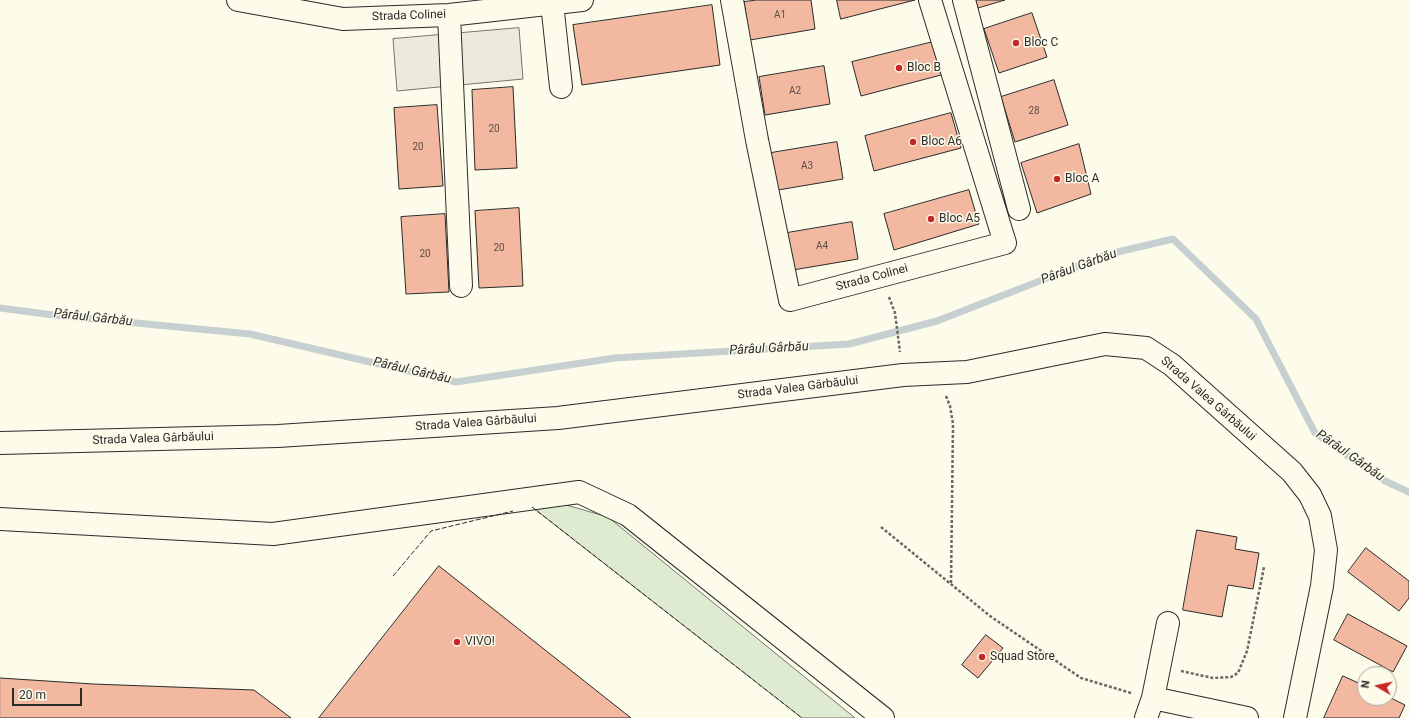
<!DOCTYPE html>
<html>
<head>
<meta charset="utf-8">
<style>
	body { margin:0 }
	#map { position:relative; width:1409px; height:718px; overflow:hidden; background:#fdfbea; font-family:Roboto,sans-serif }
	canvas { display:block }
	.north { position:absolute; left:1357px; top:666px; width:40px; height:40px; box-sizing:border-box; background:#fdfbea; border:1px solid #a9a89e; border-radius:50%; rotate:279deg; font-size:11px; font-weight:700; line-height:16px; text-align:center; color:#2b2b2b }
	.north::after { content:''; display:block; margin:auto; width:14px; height:18px; background:#c62828; clip-path:polygon(50% 0,100% 100%,50% 72%,0 100%) }
	.scale { position:absolute; left:12px; top:688px; width:70px; height:18px; box-sizing:border-box; border:2px solid #2b2b2b; border-top:0; padding-left:5px; font-size:12px; line-height:14px; white-space:nowrap; color:#2b2b2b; -webkit-text-stroke:3px #fdfbea; paint-order:stroke }
</style>
</head>
<body>
<div id="map">
<canvas width="1409" height="718"></canvas>
<div class="north">N</div>
<div class="scale">20 m</div>
</div>
<script>
const context = document.querySelector('canvas').getContext('2d');
context.lineJoin = 'round';
function fillPath(path, color) { context.fillStyle = color; context.fill(path, 'evenodd'); }
function strokePath(path, color, width, dash) { context.strokeStyle = color; context.lineWidth = width; context.lineCap = dash ? 'butt' : 'round'; context.setLineDash(dash || []); context.stroke(path); }
function drawText(font, color, halo, rows, align = 'center') {
  context.font = font + ' Roboto,sans-serif'; context.lineWidth = 3; context.setLineDash([]); context.textBaseline = 'middle'; context.strokeStyle = halo; context.fillStyle = color; for (const [text, x, y, turn = 0] of rows) {
    context.save(); context.translate(x, y); context.rotate((+turn || 0) * Math.PI / 180); context.textAlign = isNaN(turn) ? turn : align; if (halo) context.strokeText(text, 0, 0); context.fillText(text, 0, 0); context.restore();
  }
}
const green = new Path2D(`
	M563 504 608 517 855 718H802L532 507Z`);
fillPath(green, '#deebd1');
strokePath(green, '#74746e', 1);
const parking = new Path2D(`
	M519 28 523 79 397 91 393 39Z`);
fillPath(parking, '#eceadb');
strokePath(parking, '#74746e', 1);
strokePath(new Path2D(`
	M0 308 53 315 250 334 456 382 615 358 849 344 937 321 1109 254 1173 239 1256 319 1315 433 1385 481 1409 492`), '#c7d0d0', 7);
const building = new Path2D(`
	M757 0H811L815 29 750 40 744 2Z
	M837 0H915L841 19Z
	M976 0H1005L978 8Z
	M712 5 720 65 582 85 573 25Z
	M1032 13 1047 57 999 73 984 29Z
	M937 41 945 74 861 96 852 62Z
	M824 66 830 104 765 115 759 77Z
	M1054 80 1068 125 1015 142 1001 97Z
	M513 87 517 168 475 170 472 90Z
	M437 105 443 186 399 189 394 108Z
	M951 113 961 148 874 171 865 136Z
	M837 142 843 179 778 190 771 153Z
	M1079 144 1091 194 1037 213 1021 163Z
	M969 190 979 224 894 250 884 214Z
	M519 208 523 286 479 288 475 211Z
	M445 214 449 292 406 294 401 217Z
	M852 222 858 259 793 270 787 233Z
	M1197 530 1237 537 1235 549 1259 553 1253 589 1228 585 1222 617 1183 610Z
	M1366 548 1409 581V598L1399 611 1348 572Z
	M439 566 631 718H319Z
	M1348 614 1407 646 1393 672 1334 640Z
	M986 635 1003 648 978 678 962 665Z
	M1343 676 1365 686V698L1389 697 1405 705 1399 718H1324Z
	M0 678 93 684 254 690 291 718H0Z`);
fillPath(building, '#f2b8a0');
strokePath(building, '#2b2b2b', 1);
const minor = new Path2D(`
	M238 0 343 19 449 15 582 0
	M732 0 757 140 790 300 1005 243 930 0
	M964 0 1019 209
	M552 3 561 87
	M449 15 461 286
	M0 443 278 436 558 418 903 375 967 372 1105 344 1146 348 1172 365 1292 472 1310 495 1320 516 1326 550 1322 586 1295 718
	M0 519 273 534 579 492 628 515 883 718
	M1153 698 1247 718
	M1146 718 1153 698 1168 623`);
strokePath(minor, '#2b2b2b', 24);
strokePath(new Path2D(`
	M889 297 895 313 900 352
	M946 396 950 406 953 424 951 584
	M881 527 990 616 1081 678 1131 693
	M1181 671 1213 678 1231 677 1238 673 1247 651 1264 567`), '#6a6964', 2.5, [3, 2]);
strokePath(minor, '#fdfbea', 22);
strokePath(new Path2D(`
	M532 507 802 718
	M393 576 431 531 513 511`), '#2b2b2b', 1, [5, 2]);
for (const [x, y, r, color] of [
	[1016,43,4,"#c62828"],
	[899,68,4,"#c62828"],
	[913,142,4,"#c62828"],
	[1057,179,4,"#c62828"],
	[931,219,4,"#c62828"],
	[457,642,4,"#c62828"],
	[982,657,4,"#c62828"]
]) { const dot = new Path2D(); dot.arc(x, y, r, 0, 2 * Math.PI); context.fillStyle = color; context.fill(dot); strokePath(dot, '#fdfbea', 1.5); }
drawText('10px', '#5d4e48', null, [
	["A1",780,15],
	["A2",795,91],
	["28",1034,111],
	["20",494,129],
	["20",418,147],
	["A3",807,166],
	["A4",822,246],
	["20",499,248],
	["20",425,254]
]);
drawText('12px', '#2b2b2b', '#fdfbea', [
	["Strada Colinei",409,16,-2],
	["Strada Colinei",872,278,-15],
	["Strada Valea Gârbăului",798,388,-7],
	["Strada Valea Gârbăului",1208,399,41],
	["Strada Valea Gârbăului",476,423,-4],
	["Strada Valea Gârbăului",153,439,-2]
]);
drawText('12px', '#2b2b2b', '#fdfbea', [
	["Bloc C",1024,43],
	["Bloc B",907,68],
	["Bloc A6",921,142],
	["Bloc A",1065,179],
	["Bloc A5",939,219],
	["VIVO!",465,642],
	["Squad Store",990,657]
], 'left');
drawText('italic 13px', '#2b2b2b', '#fdfbea', [
	["Pârâul Gârbău",1079,267,-20],
	["Pârâul Gârbău",93,318,6],
	["Pârâul Gârbău",769,349,-3],
	["Pârâul Gârbău",412,371,13],
	["Pârâul Gârbău",1350,456,35]
]);
</script>
</body>
</html>
